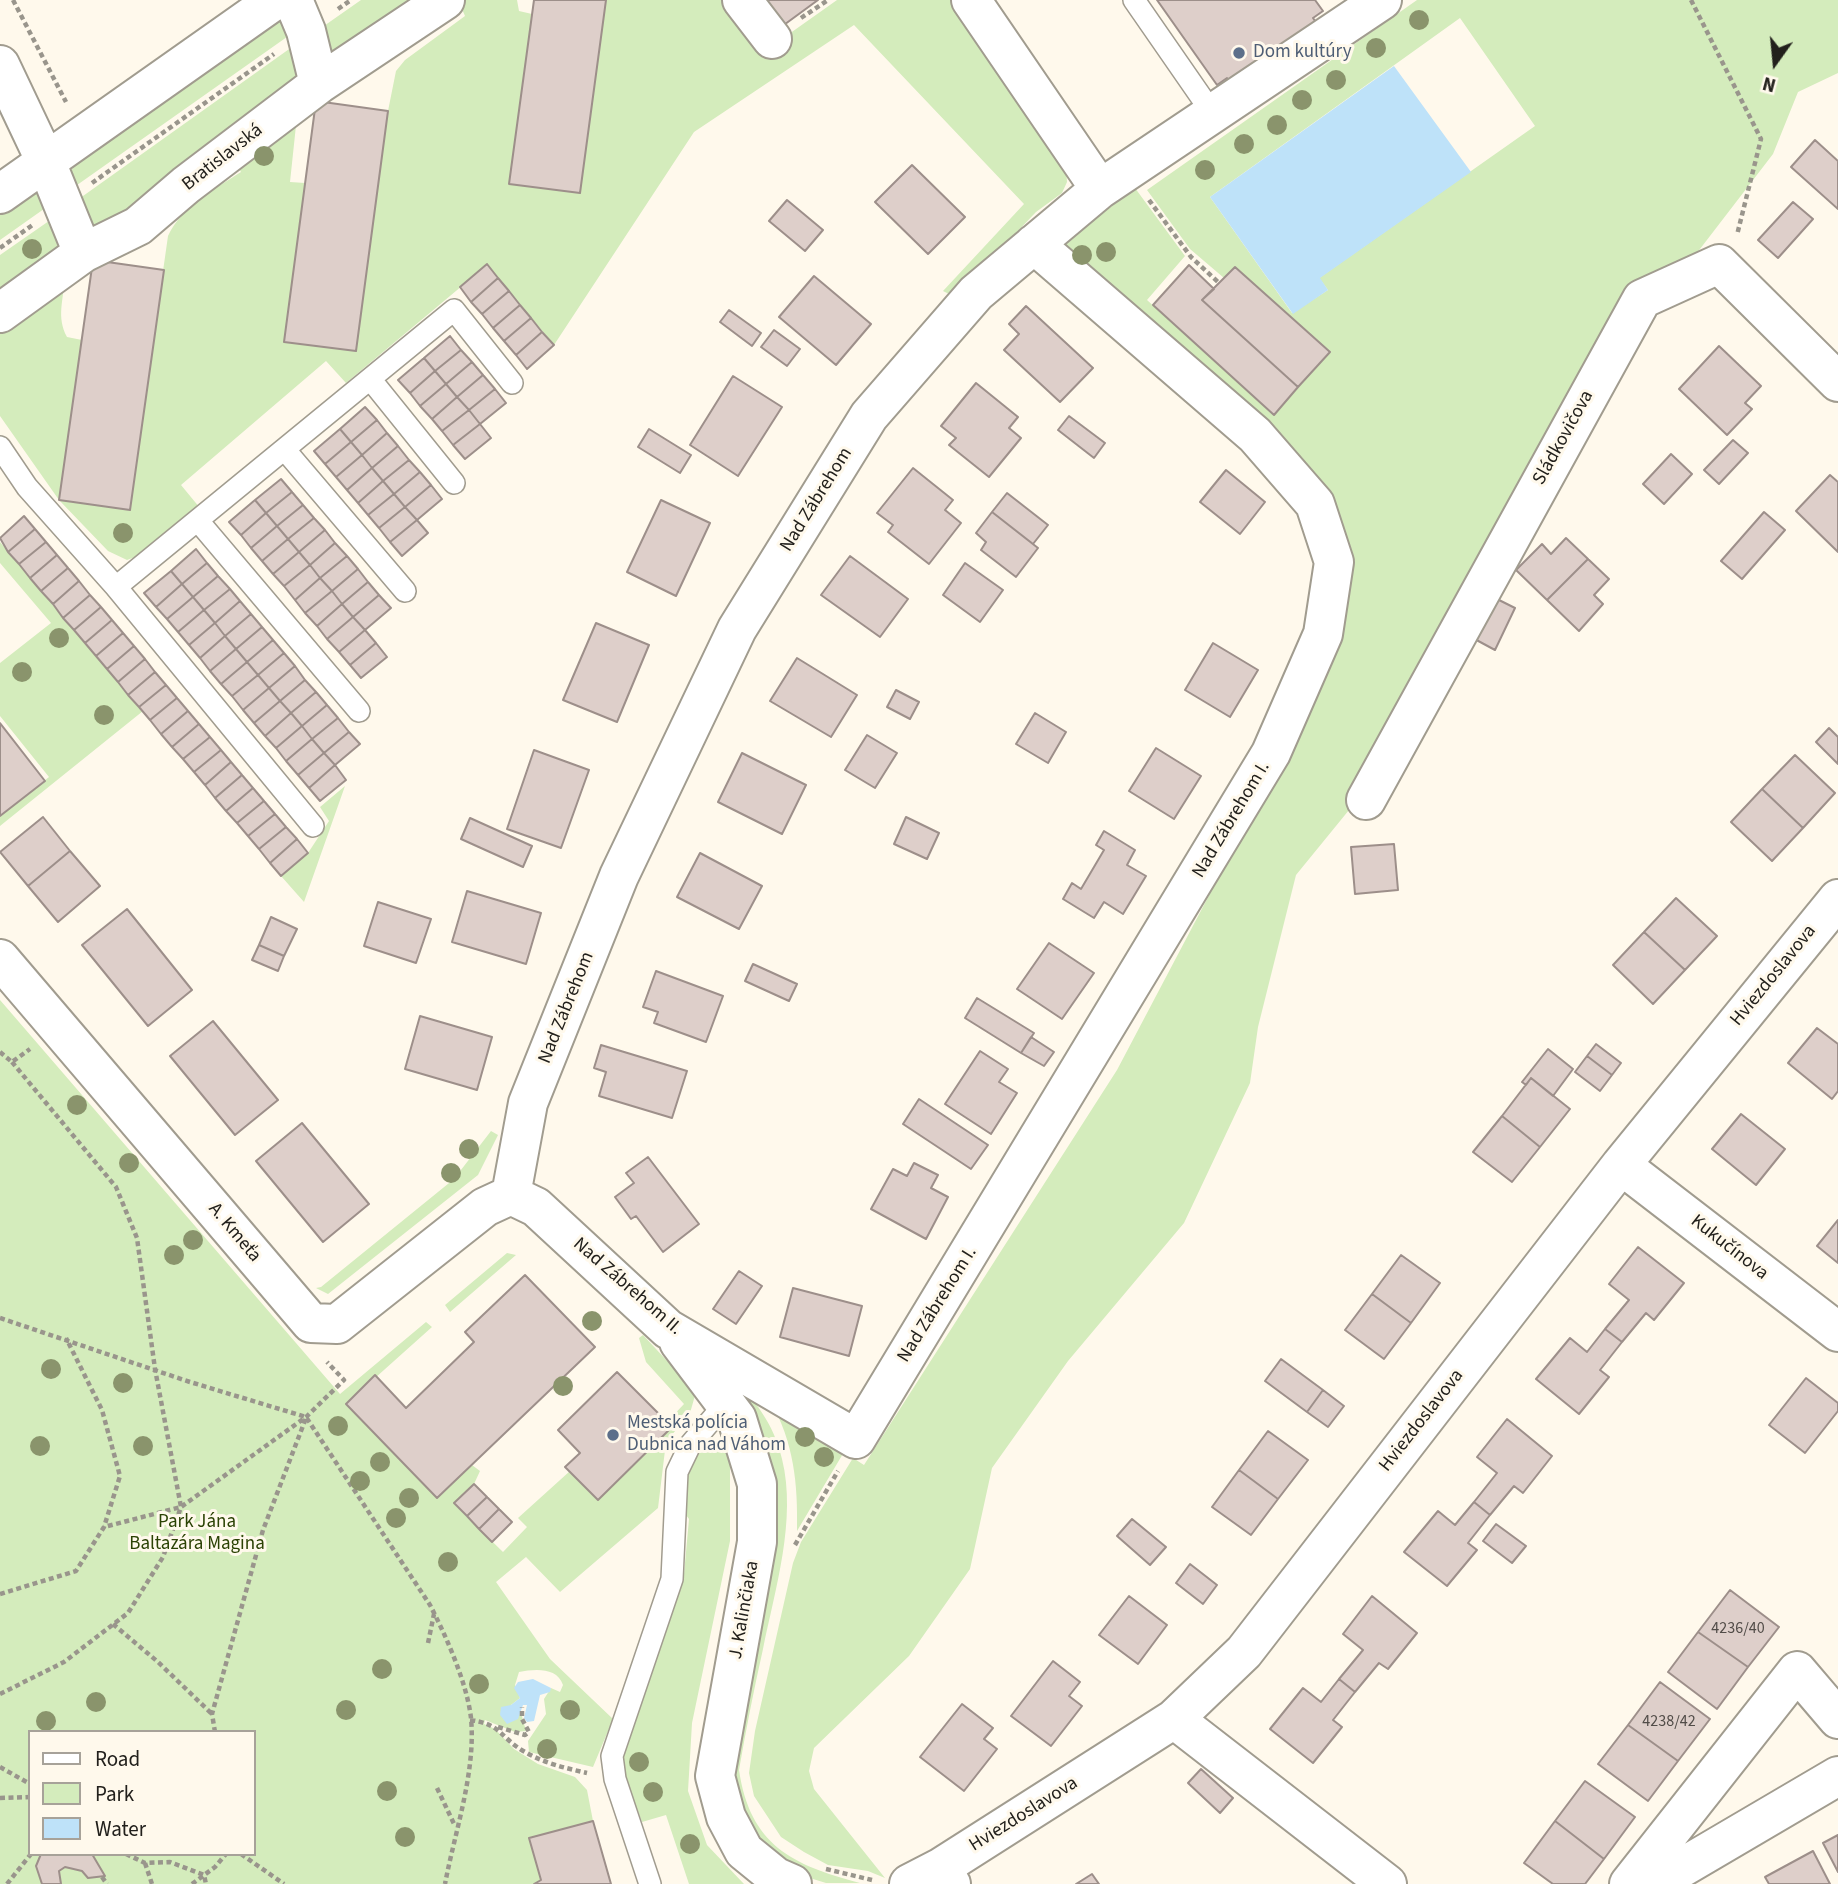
<!DOCTYPE html>
<html>
<head>
<meta charset="utf-8">
<style>
	body { margin:0 }
	#map { position:relative; width:1838px; height:1884px; overflow:hidden; background:#fff9ec; font-family:"Source Sans 3",sans-serif }
	canvas { display:block }
	.legend { position:absolute; left:28px; top:1730px; width:228px; height:126px; box-sizing:border-box; background:#fff9ec; border:2px solid #a7a299; margin:0; padding:9px 12px; list-style:none; font-size:21px; color:#22201c }
	.legend li { display:flex; align-items:center; gap:14px; height:35px }
	.legend b { width:35px; border:2px solid #a7a299 }
	.north { position:absolute; left:1740px; top:28px; width:70px; height:70px; -webkit-text-stroke:5px #fff9ec; paint-order:stroke; rotate:195deg; font-size:19px; font-weight:700; line-height:28px; text-align:center; color:#22201c }
	.north::after { content:''; display:block; margin:auto; width:24px; height:32px; background:#22201c; clip-path:polygon(50% 0,100% 100%,50% 72%,0 100%) }
</style>
</head>
<body>
<div id="map">
<canvas width="1838" height="1884"></canvas>
<ul class="legend">
<li><b style="height:9px;background:#fff"></b>Road</li>
<li><b style="height:19px;background:#d4ecbc"></b>Park</li>
<li><b style="height:19px;background:#bee2f9"></b>Water</li>
</ul>
<div class="north">N</div>
</div>
<script>
const context = document.querySelector('canvas').getContext('2d');
context.lineJoin = 'round';
function fillPath(path, color) { context.fillStyle = color; context.fill(path, 'evenodd'); }
function strokePath(path, color, width, dash) { context.strokeStyle = color; context.lineWidth = width; context.lineCap = dash ? 'butt' : 'round'; context.setLineDash(dash || []); context.stroke(path); }
function drawText(font, color, halo, rows, align = 'center') {
  context.font = font + ' "Source Sans 3",sans-serif'; context.lineWidth = 6; context.setLineDash([]); context.textBaseline = 'middle'; context.strokeStyle = halo; context.fillStyle = color; for (const [text, x, y, turn = 0] of rows) {
    context.save(); context.translate(x, y); context.rotate((+turn || 0) * Math.PI / 180); context.textAlign = isNaN(turn) ? turn : align; if (halo) context.strokeText(text, 0, 0); context.fillText(text, 0, 0); context.restore();
  }
}
fillPath(new Path2D(`
	M361 0H431L332 57 321 28Z
	M462 0H517L519 11 532 14 509 183 606 0H727L765 51 837 0H950L1066 168 1067 182 1062 193 1036 212 955 297 943 291 1024 204 854 25 694 132 554 345 487 265 346 383 326 361 181 485 200 508 143 554 127 560 108 551 59 500 0 416V323L64 280C64 301 56 316 67 337L82 340 59 500 129 510 168 236C183 205 213 190 241 172L234 160 297 116 290 182 305 183 284 341 355 351 388 111 396 71 405 60 465 16 459 2Z
	M1417 0H1838V73L1798 92 1773 154 1690 262 1627 288 1540 476 1358 799 1296 875 1258 1027 1250 1083 1184 1223 1068 1361 992 1468 970 1569 909 1656 814 1748 809 1771 814 1789 885 1878 868 1871 828 1865 804 1852 781 1837 754 1796 749 1773 755 1731 793 1563 801 1542 853 1458 864 1465 1117 1070 1303 717 1336 545 1062 245 1135 188 1185 256 1147 300 1274 415 1329 352 1224 278 1190 249 1147 190ZM1460 18 1535 126 1319 278 1328 290 1292 313 1210 197Z
	M278 21H286L294 32 70 190 69 175 76 162Z
	M299 42 301 73 286 99 109 223 93 225 83 217 76 201Z
	M35 192 45 195 51 204 0 240V214Z
	M59 214 68 245 0 305V255Z
	M0 542 143 711 0 826V816L49 777 0 716V663L51 623 0 563Z
	M345 786 304 902 281 876 308 853 329 821 320 807Z
	M0 1000 340 1394 426 1322 432 1327 346 1404 437 1497 472 1465 480 1471 474 1484 454 1504 503 1552 527 1527 518 1518 570 1471 598 1500 672 1428 667 1422 684 1404 646 1362 639 1338 643 1335 696 1392 690 1413 666 1442 658 1508 560 1592 526 1557 496 1582 550 1659 613 1719 593 1767 529 1752 528 1741 546 1714 544 1699 551 1688 560 1692 563 1685C557 1667 535 1669 519 1672L515 1685 520 1698 511 1705 519 1715 520 1709 526 1731 515 1732 485 1720 484 1724 495 1729 514 1749 538 1764 575 1777 587 1790 593 1821 530 1838 541 1880 534 1884H0ZM30 1732H254V1854H30Z
	M491 1131 498 1135 478 1175 328 1294 316 1288 321 1287 454 1179Z
	M507 1253 516 1255 450 1312 445 1305Z
	M729 1374C754 1398 774 1424 782 1459 797 1519 775 1590 763 1649 754 1689 746 1729 739 1770 750 1845 792 1865 860 1883H826L800 1875 757 1843 729 1785 770 1543Z
	M770 1400 844 1452 797 1531C798 1483 794 1443 770 1400Z
	M719 1447 728 1453 730 1459V1541L692 1723 688 1791 707 1845 744 1884H689L666 1815 642 1822 619 1761 684 1574 689 1519 683 1511C685 1489 686 1445 719 1447Z`), '#d4ecbc');
fillPath(new Path2D(`
	M1394 66 1471 172 1320 278 1328 290 1293 314 1210 197Z
	M533 1679 551 1688 550 1692 540 1695 534 1721 527 1722 524 1718 527 1705H523L518 1719 507 1724 500 1715 501 1707 511 1705 520 1698 514 1688 518 1682Z`), '#bee2f9');
const building = new Path2D(`
	M534 0H606L580 193 509 184Z
	M755 0H818L777 30Z
	M1157 0H1315L1323 11 1313 18 1320 28 1234 88 1227 78 1217 85Z
	M316 101 388 111 356 351 284 342Z
	M1815 140 1838 161V209L1791 167Z
	M912 165 965 217 928 254 875 202Z
	M787 200 823 230 805 251 769 221Z
	M1793 202 1813 219 1778 258 1758 240Z
	M93 260 164 270 130 510 59 500Z
	M487 264 498 278 471 302 460 287Z
	M1189 265 1214 289 1202 300 1298 387 1274 415 1153 305Z
	M1235 267 1330 352 1298 387 1202 300Z
	M814 276 871 324 836 365 779 317Z
	M498 278 509 291 482 314 471 302Z
	M509 291 520 305 493 328 482 314Z
	M520 305 531 318 504 341 493 328Z
	M1026 306 1093 368 1060 402 1004 350 1019 334 1009 324Z
	M729 310 761 333 752 346 720 322Z
	M531 318 542 332 516 355 504 341Z
	M774 330 800 349 787 366 761 347Z
	M542 332 554 345 527 369 516 355Z
	M450 336 461 350 435 371 424 358Z
	M1719 346 1761 386 1745 403 1752 409 1727 435 1679 389Z
	M461 350 472 362 446 384 435 371Z
	M424 358 435 371 410 393 398 380Z
	M472 362 483 375 457 397 446 384Z
	M435 371 446 384 420 406 410 393Z
	M483 375 495 389 469 410 457 397Z
	M733 376 782 407 738 476 690 445Z
	M976 383 1018 417 1009 428 1021 438 989 477 949 445 956 438 941 426Z
	M446 384 457 397 432 419 420 406Z
	M495 389 506 403 480 424 469 410Z
	M457 397 469 410 442 431 432 419Z
	M365 407 377 420 351 442 340 429Z
	M469 410 480 424 453 445 442 431Z
	M1069 416 1105 443 1094 458 1058 430Z
	M377 420 387 433 362 455 351 442Z
	M480 424 491 438 465 459 453 445Z
	M340 429 351 442 325 464 314 451Z
	M649 429 691 455 680 473 638 447Z
	M387 433 398 446 372 468 362 455Z
	M1733 440 1748 453 1719 484 1704 470Z
	M351 442 362 455 336 477 325 464Z
	M398 446 409 460 383 481 372 468Z
	M1671 454 1692 474 1664 504 1643 484Z
	M362 455 372 468 347 490 336 477Z
	M409 460 420 472 394 494 383 481Z
	M372 468 383 481 358 503 347 490Z
	M913 468 953 500 945 510 961 523 929 564 888 532 893 525 877 513Z
	M1226 470 1265 502 1240 534 1200 502Z
	M420 472 431 485 405 507 394 494Z
	M1830 475 1838 482V552L1796 511Z
	M281 479 292 492 266 513 255 500Z
	M383 481 394 494 368 515 358 503Z
	M431 485 442 499 417 520 405 507Z
	M292 492 303 505 277 526 266 513Z
	M1007 493 1048 525 1033 544 992 512Z
	M394 494 405 507 379 528 368 515Z
	M255 500 266 513 241 535 229 522Z
	M661 500 710 523 676 596 627 572Z
	M303 505 314 518 288 539 277 526Z
	M405 507 417 520 390 542 379 528Z
	M992 512 1038 548 1016 577 981 550 986 542 976 533Z
	M1764 512 1785 530 1742 579 1721 561Z
	M266 513 277 526 251 548 241 535Z
	M24 516 35 529 8 552 0 538Z
	M314 518 325 530 299 552 288 539Z
	M417 520 428 533 402 556 390 542Z
	M277 526 288 539 262 561 251 548Z
	M35 529 46 542 19 564 8 552Z
	M325 530 335 543 310 565 299 552Z
	M1566 538 1588 559 1547 600 1516 570 1542 544 1551 554Z
	M288 539 299 552 273 574 262 561Z
	M46 542 57 555 30 578 19 564Z
	M335 543 347 556 320 578 310 565Z
	M196 549 207 563 182 584 171 571Z
	M299 552 310 565 284 586 273 574Z
	M57 555 68 568 41 591 30 578Z
	M347 556 358 569 332 591 320 578Z
	M850 556 908 599 880 637 821 595Z
	M1588 559 1609 579 1594 595 1603 604 1579 631 1547 600Z
	M207 563 218 576 193 597 182 584Z
	M965 563 1003 590 980 622 943 595Z
	M310 565 320 578 295 600 284 586Z
	M68 568 79 581 53 604 41 591Z
	M358 569 368 582 342 604 332 591Z
	M171 571 182 584 156 607 144 593Z
	M218 576 230 589 204 610 193 597Z
	M320 578 332 591 305 613 295 600Z
	M79 581 90 595 63 618 53 604Z
	M368 582 379 595 353 617 342 604Z
	M182 584 193 597 167 619 156 607Z
	M230 589 240 601 215 623 204 610Z
	M332 591 342 604 317 626 305 613Z
	M90 595 101 607 74 630 63 618Z
	M379 595 391 608 365 630 353 617Z
	M1489 595 1515 608 1495 650 1469 636Z
	M193 597 204 610 178 632 167 619Z
	M240 601 251 614 225 636 215 623Z
	M342 604 353 617 327 639 317 626Z
	M101 607 112 620 85 643 74 630Z
	M204 610 215 623 189 645 178 632Z
	M251 614 262 627 236 649 225 636Z
	M353 617 365 630 339 652 327 639Z
	M112 620 123 633 96 656 85 643Z
	M215 623 225 636 200 658 189 645Z
	M596 623 649 645 617 722 563 700Z
	M262 627 273 640 247 662 236 649Z
	M365 630 376 643 350 665 339 652Z
	M123 633 134 646 107 669 96 656Z
	M225 636 236 649 210 671 200 658Z
	M273 640 284 653 258 675 247 662Z
	M376 643 387 657 361 678 350 665Z
	M1213 643 1258 670 1230 717 1185 690Z
	M134 646 145 659 118 682 107 669Z
	M236 649 247 662 221 684 210 671Z
	M284 653 295 666 269 688 258 675Z
	M797 658 857 695 831 737 770 701Z
	M145 659 155 672 128 695 118 682Z
	M247 662 258 675 232 696 221 684Z
	M295 666 305 680 280 701 269 688Z
	M155 672 166 685 139 707 128 695Z
	M258 675 269 688 243 710 232 696Z
	M305 680 316 692 291 713 280 701Z
	M166 685 177 698 150 720 139 707Z
	M269 688 280 701 254 723 243 710Z
	M896 690 919 702 910 719 887 707Z
	M316 692 327 705 302 726 291 713Z
	M177 698 188 711 161 734 150 720Z
	M280 701 291 713 265 736 254 723Z
	M327 705 338 718 312 739 302 726Z
	M188 711 199 724 172 747 161 734Z
	M291 713 302 726 276 748 265 736Z
	M1035 713 1066 732 1048 763 1016 744Z
	M338 718 349 732 324 753 312 739Z
	M0 723 45 781 0 816Z
	M199 724 210 737 183 759 172 747Z
	M302 726 312 739 286 761 276 748Z
	M1829 728 1838 737V764L1816 742Z
	M349 732 360 744 335 765 324 753Z
	M867 735 897 753 875 788 845 770Z
	M210 737 221 750 194 772 183 759Z
	M312 739 324 753 298 775 286 761Z
	M1156 748 1201 776 1174 819 1129 791Z
	M221 750 231 762 205 785 194 772Z
	M534 750 589 770 561 848 507 829Z
	M324 753 335 765 309 788 298 775Z
	M742 753 806 785 782 834 718 802Z
	M1795 755 1835 793 1803 828 1762 789Z
	M231 762 242 775 215 798 205 785Z
	M335 765 346 780 320 801 309 788Z
	M242 775 253 788 226 811 215 798Z
	M253 788 264 801 237 823 226 811Z
	M1762 789 1803 828 1772 861 1731 822Z
	M264 801 275 814 248 836 237 823Z
	M275 814 286 827 259 849 248 836Z
	M43 817 70 851 28 886 0 852Z
	M906 817 939 833 927 859 894 844Z
	M470 818 532 846 523 867 461 839Z
	M286 827 297 839 270 863 259 849Z
	M1104 831 1135 850 1127 865 1146 876 1123 914 1104 902 1094 918 1063 899 1072 883 1081 889 1104 850 1096 845Z
	M297 839 308 853 281 876 270 863Z
	M1394 844 1398 890 1355 894 1351 847Z
	M70 851 100 886 58 922 28 886Z
	M700 853 762 886 739 929 677 897Z
	M467 891 541 913 526 964 452 942Z
	M1676 898 1717 936 1685 970 1644 932Z
	M378 902 431 919 416 963 364 946Z
	M127 909 192 990 148 1026 82 945Z
	M271 917 297 929 284 956 259 945Z
	M1644 932 1685 970 1653 1004 1613 965Z
	M1049 943 1094 973 1062 1019 1017 989Z
	M259 945 284 956 278 971 252 960Z
	M753 964 797 984 789 1001 745 981Z
	M656 971 723 996 706 1042 654 1023 658 1012 643 1007Z
	M977 998 1034 1033 1021 1053 965 1018Z
	M420 1016 492 1037 477 1090 405 1069Z
	M213 1021 278 1100 235 1135 170 1056Z
	M1817 1028 1838 1044V1091L1832 1099 1788 1063Z
	M1031 1037 1054 1052 1044 1066 1021 1053Z
	M1596 1044 1621 1063 1612 1075 1587 1056Z
	M601 1045 687 1071 672 1118 599 1096 606 1072 594 1068Z
	M1548 1049 1573 1069 1553 1096 1531 1078 1526 1085 1522 1082Z
	M980 1051 1008 1069 999 1082 1017 1093 991 1134 945 1104Z
	M1587 1056 1612 1075 1600 1091 1575 1072Z
	M1531 1078 1570 1109 1540 1147 1502 1116Z
	M919 1099 988 1145 971 1169 903 1124Z
	M1741 1114 1785 1149 1756 1185 1712 1149Z
	M1502 1116 1540 1147 1512 1182 1473 1152Z
	M302 1123 369 1204 323 1242 256 1161Z
	M648 1157 699 1224 663 1252 636 1216 631 1219 615 1197 634 1183 626 1173Z
	M914 1163 938 1175 931 1188 948 1197 926 1239 871 1209 893 1169 907 1176Z
	M1838 1220V1263L1817 1246Z
	M1638 1247 1684 1283 1654 1320 1646 1313 1622 1342 1605 1329 1629 1300 1609 1284Z
	M1401 1255 1440 1283 1411 1323 1372 1294Z
	M739 1271 762 1286 736 1324 713 1309Z
	M525 1275 595 1347 437 1498 346 1404 375 1375 406 1408 474 1342 465 1332Z
	M793 1288 862 1306 849 1356 780 1337Z
	M1372 1294 1411 1323 1384 1359 1345 1330Z
	M1605 1329 1622 1342 1600 1370 1609 1377 1579 1414 1536 1379 1570 1338 1587 1352Z
	M1281 1359 1323 1390 1307 1412 1265 1381Z
	M617 1372 672 1427 598 1500 565 1467 580 1453 558 1430Z
	M1806 1378 1838 1403V1411L1805 1453 1769 1425Z
	M1323 1390 1344 1406 1328 1427 1307 1412Z
	M1507 1419 1552 1456 1523 1493 1514 1486 1490 1515 1474 1502 1497 1473 1477 1457Z
	M1268 1431 1308 1460 1278 1499 1239 1470Z
	M1239 1470 1278 1499 1251 1535 1212 1507Z
	M474 1484 487 1497 467 1516 454 1503Z
	M487 1497 499 1509 479 1529 467 1516Z
	M1474 1502 1490 1515 1468 1543 1477 1550 1447 1586 1404 1552 1438 1511 1455 1525Z
	M499 1509 512 1522 492 1542 479 1529Z
	M1132 1519 1166 1547 1150 1565 1117 1536Z
	M1496 1524 1526 1546 1512 1563 1483 1541Z
	M1190 1564 1217 1585 1203 1604 1176 1583Z
	M1730 1590 1779 1627 1748 1667 1698 1632Z
	M1129 1596 1167 1625 1138 1664 1099 1635Z
	M1372 1596 1417 1633 1388 1669 1379 1663 1355 1692 1339 1679 1363 1650 1343 1634Z
	M1698 1632 1748 1667 1717 1709 1668 1672Z
	M1053 1661 1080 1682 1069 1696 1082 1706 1051 1746 1011 1716Z
	M1339 1679 1355 1692 1333 1720 1342 1727 1313 1763 1270 1729 1303 1688 1321 1702Z
	M1660 1682 1710 1719 1678 1761 1628 1725Z
	M962 1704 993 1728 984 1739 997 1749 964 1791 920 1757Z
	M1628 1725 1678 1761 1648 1801 1598 1764Z
	M1201 1769 1233 1798 1220 1813 1188 1783Z
	M1585 1781 1635 1817 1604 1859 1555 1821Z
	M593 1821 611 1884H534L541 1880 529 1838Z
	M1555 1821 1604 1859 1585 1884H1553L1524 1863Z
	M1838 1835V1872L1823 1843Z
	M1813 1851 1830 1884H1769L1765 1877Z
	M41 1854H92L105 1876 88 1878 82 1871 65 1867 59 1871 61 1884H42L36 1866Z
	M1092 1874 1099 1884H1076Z`);
fillPath(building, '#decfca');
strokePath(building, '#9d8f8a', 2);
const service = new Path2D(`
	M1134 0 1213 114
	M371 380 454 483
	M0 447 27 487 116 587 313 826
	M285 450 405 591
	M199 522 359 711
	M116 587 454 310 512 383
	M650 1884 615 1779 612 1756 672 1579 677 1472 690 1445 725 1404`);
const minor = new Path2D(`
	M293 0 306 31 319 84
	M742 0 772 39
	M971 0 1100 189
	M0 65 46 162 83 253
	M0 194 275 0
	M0 313 83 253 138 226 186 185 319 84 445 0
	M1366 800 1642 299 1719 264 1838 382
	M0 959 311 1323 337 1324 485 1207 511 1195
	M1621 1165 1838 1332
	M511 1195 536 1207 668 1329 856 1439 1271 753 1323 634 1334 562 1315 504 1255 435 1034 244
	M511 1195 528 1103 619 876 737 629 869 416 976 293 1100 189 1382 0
	M679 1342 737 1419 757 1484V1542L715 1776 726 1817 744 1851 776 1877 792 1884
	M1174 1719 1387 1884
	M940 1868 1174 1719 1244 1652 1621 1165 1838 899
	M909 1884 940 1868 951 1884
	M1629 1884 1797 1671 1838 1719
	M1654 1884 1838 1776`);
strokePath(service, '#a19c8f', 24);
strokePath(minor, '#a19c8f', 42);
strokePath(new Path2D(`
	M13 0 66 102
	M1691 0 1761 139 1737 235
	M338 9 351 0
	M801 18 828 0
	M92 183 274 54
	M1149 200 1191 257 1218 282
	M0 248 34 224
	M0 1052 12 1062 30 1049
	M12 1062 116 1187 137 1238 155 1369 181 1507 104 1527
	M0 1318 190 1382 306 1417 430 1605C446 1636 467 1683 471 1718 476 1772 455 1831 445 1884
	M795 1545 838 1471
	M0 1594 76 1571 104 1527 120 1476 102 1410 66 1338
	M113 1624 158 1662 212 1714
	M428 1643 434 1614
	M0 1694 64 1662 128 1613 163 1557 181 1507 306 1417 344 1380 327 1362
	M470 1720C502 1724 500 1738 525 1752 544 1763 565 1768 587 1773
	M498 1727 525 1735 529 1732 522 1719V1707
	M215 1732 212 1714 263 1530 306 1418
	M0 1767 30 1784
	M437 1788 455 1826
	M0 1798 30 1797
	M126 1854 145 1863 170 1862 204 1875 206 1884
	M241 1854 284 1884
	M145 1863 152 1884
	M826 1869 872 1880
	M102 1877 107 1884
	M7 1884 31 1854
	M192 1884 215 1867 226 1854`), '#99958c', 4.5, [5, 3.5]);
strokePath(service, '#fff', 21);
strokePath(minor, '#fff', 38);
context.fillStyle = '#8a946c';
for (const [x, y] of [
	[1419,20],
	[1376,48],
	[1336,80],
	[1302,100],
	[1277,125],
	[1244,144],
	[264,156],
	[1205,170],
	[32,249],
	[1106,252],
	[1082,255],
	[123,533],
	[59,638],
	[22,672],
	[104,715],
	[77,1105],
	[469,1149],
	[129,1163],
	[451,1173],
	[193,1240],
	[174,1255],
	[592,1321],
	[51,1369],
	[123,1383],
	[563,1386],
	[338,1426],
	[805,1437],
	[40,1446],
	[143,1446],
	[824,1457],
	[380,1462],
	[360,1481],
	[409,1498],
	[396,1518],
	[448,1562],
	[382,1669],
	[479,1684],
	[96,1702],
	[346,1710],
	[570,1710],
	[46,1721],
	[547,1749],
	[639,1762],
	[387,1791],
	[653,1792],
	[405,1837],
	[690,1844]
]) { context.beginPath(); context.arc(x, y, 10, 0, 2 * Math.PI); context.fill(); }
for (const [x, y, r, color] of [
	[1239,53,7,"#5c6f8a"],
	[613,1435,7,"#5c6f8a"]
]) { const dot = new Path2D(); dot.arc(x, y, r, 0, 2 * Math.PI); context.fillStyle = color; context.fill(dot); strokePath(dot, '#fff9ec', 2.5); }
drawText('16px', '#514c48', null, [
	["4236/40",1738,1629],
	["4238/42",1669,1722]
]);
drawText('19px', '#4e5e75', '#fff9ec', [
	["Dom kultúry",1253,53],
	["Mestská polícia",627,1424],
	["Dubnica nad Váhom",627,1446]
], 'left');
drawText('19px', '#22201c', '#fff9ec', [
	["Bratislavská",223,158,-38],
	["Sládkovičova",1564,438,-61],
	["Nad Zábrehom",817,500,-58],
	["Nad Zábrehom I.",1232,820,-59],
	["Hviezdoslavova",1774,976,-51],
	["Nad Zábrehom",567,1008,-68],
	["A. Kmeťa",234,1233,50],
	["Kukučínova",1729,1248,38],
	["Nad Zábrehom II.",627,1287,41],
	["Nad Zábrehom I.",938,1305,-58],
	["Hviezdoslavova",1422,1421,-52],
	["J. Kalinčiaka",745,1610,-80],
	["Hviezdoslavova",1024,1815,-32]
]);
drawText('19px', '#2b4204', '#fff9ec', [
	["Park Jána",197,1523],
	["Baltazára Magina",197,1545]
]);
</script>
</body>
</html>
